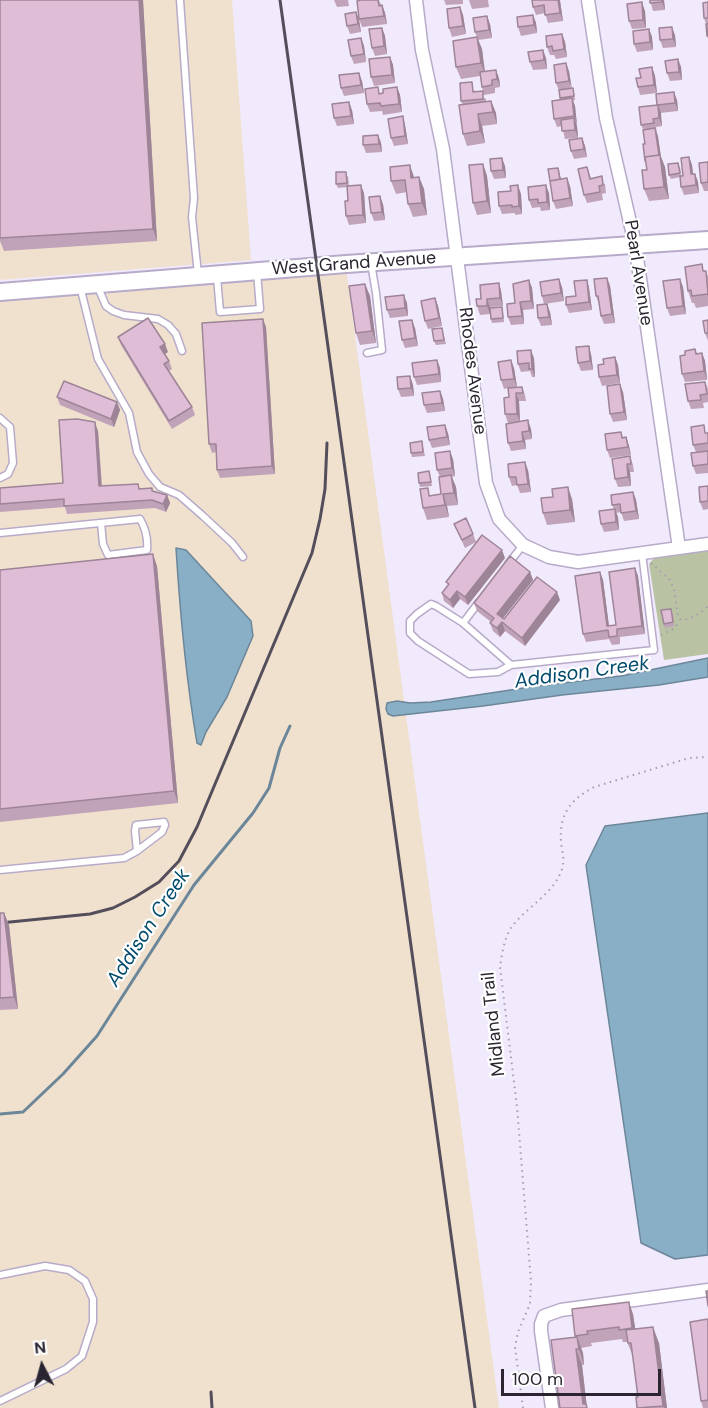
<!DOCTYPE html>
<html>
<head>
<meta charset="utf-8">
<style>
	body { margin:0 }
	#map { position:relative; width:708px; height:1408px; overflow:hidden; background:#f1e9fc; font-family:"DM Sans",sans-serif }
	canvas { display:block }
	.north { position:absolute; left:12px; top:1336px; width:60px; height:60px; -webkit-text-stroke:4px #fff; paint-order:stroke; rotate:354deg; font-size:16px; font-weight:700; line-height:24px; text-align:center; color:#2a2530 }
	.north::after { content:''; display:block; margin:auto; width:21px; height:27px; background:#2a2530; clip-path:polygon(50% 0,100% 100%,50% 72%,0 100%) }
	.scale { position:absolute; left:501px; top:1369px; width:160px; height:27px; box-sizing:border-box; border:3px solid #2a2530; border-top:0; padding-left:8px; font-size:18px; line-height:21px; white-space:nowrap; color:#2a2530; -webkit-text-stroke:4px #fff; paint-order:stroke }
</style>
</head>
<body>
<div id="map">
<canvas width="708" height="1408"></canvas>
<div class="north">N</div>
<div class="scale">100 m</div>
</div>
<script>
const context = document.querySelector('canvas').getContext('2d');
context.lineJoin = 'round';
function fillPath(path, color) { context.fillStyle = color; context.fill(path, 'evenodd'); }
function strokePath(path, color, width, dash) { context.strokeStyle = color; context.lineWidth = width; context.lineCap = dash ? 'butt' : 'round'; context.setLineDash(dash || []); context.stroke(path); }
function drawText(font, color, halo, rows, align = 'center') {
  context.font = font + ' "DM Sans",sans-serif'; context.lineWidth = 4.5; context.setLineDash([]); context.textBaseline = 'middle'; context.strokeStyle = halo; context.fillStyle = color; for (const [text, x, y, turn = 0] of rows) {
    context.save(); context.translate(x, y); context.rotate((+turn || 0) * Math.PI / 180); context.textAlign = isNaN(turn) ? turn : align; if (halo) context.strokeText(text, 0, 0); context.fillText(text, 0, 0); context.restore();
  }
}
fillPath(new Path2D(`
	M0 0H232L251 260 0 280Z
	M346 268 499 1408H0V291Z`), '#efe1ce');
fillPath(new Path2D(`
	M708 550V654L664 660 649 564 655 557Z`), '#b9c3a4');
const water = new Path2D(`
	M176 548 186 550 242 611 251 621 253 636 227 697 206 732 201 745 197 743C186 679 180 613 176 548Z
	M708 658V677L659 685 562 695 483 706 393 716 388 714 386 709 387 703 397 701 410 703 431 702 537 686 621 676Z
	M708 813V1255L675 1259 641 1243 586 865 605 826Z`);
fillPath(water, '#89afc6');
strokePath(water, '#6c8699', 1.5);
strokePath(new Path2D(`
	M0 1114 23 1112 63 1074 97 1036 194 885 253 813 269 788 280 748 290 726`), '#6c8699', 3);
const service = new Path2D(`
	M180 0 194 198 192 217 198 274
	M217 277 220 312 260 309 257 272
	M97 285 106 306 113 311 124 315 158 319 168 325 176 334 182 351
	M80 286 98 359 129 413 137 452 149 474 160 487 179 495 203 516 232 543 243 557
	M367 353 382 350 376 293 371 263
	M0 418 10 427 13 463 8 474 0 478
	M0 533 140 519C146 529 148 538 147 550L108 555 103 544 101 523
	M509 563 523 545
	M479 602 463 623 511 665 654 650 642 553
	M463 623 436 606 431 604 417 614 410 621V633L418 641 469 674 498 672 511 665
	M0 870 124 858 137 851 162 832 165 825 164 822 136 825 135 831 137 851
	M0 1275 45 1266 69 1270 85 1281 93 1299V1322L82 1356 66 1369 0 1401`);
const minor = new Path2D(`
	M416 0 422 50 443 149 486 483 499 519 523 545 549 557 578 562 708 544
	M588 0 606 118 635 244 679 548
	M552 1408 541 1331V1324L544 1316 561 1310 708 1290`);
const secondary = new Path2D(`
	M0 292 346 264 708 240`);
strokePath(service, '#b7abc9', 9);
strokePath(minor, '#b7abc9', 15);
strokePath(secondary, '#b7abc9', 20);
strokePath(new Path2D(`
	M651 563 670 580 674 589 678 616 681 620C691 620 700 613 708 606
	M661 635 673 629 680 621
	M523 1408 515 1347 518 1332 530 1304 531 1281 517 1107 500 967C502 954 504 939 511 928 526 907 554 894 562 869 565 860 562 851 561 842 559 814 570 800 594 787L689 758 708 757`), '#a59eae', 2, [1.5, 4.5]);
strokePath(service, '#fff', 6);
strokePath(minor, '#fff', 12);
strokePath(secondary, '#fff', 16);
strokePath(new Path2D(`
	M280 0 475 1408
	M0 923 90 914 113 908 135 897 159 882 179 861 197 827 312 553 320 519 325 489 327 443
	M211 1392 212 1408`), '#544e5b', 3);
fillPath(new Path2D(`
	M0 0H143L157 241 4 251 0 241Z
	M334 0H348L349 6 337 7Z
	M361 0H379L381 5H382L385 13 387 24 362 27 359 19Z
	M444 0H463V4L446 5Z
	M469 0H488L489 7 472 9Z
	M532 0H560L563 21 548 23 545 13 536 15 533 7Z
	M650 0H664L665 10 653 11Z
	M708 2V39L707 36 706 24 704 18Z
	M460 7 463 15 466 34 452 37 449 28Z
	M645 11 646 28 632 29 629 21Z
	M356 12 359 20 361 32 350 34 347 26Z
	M533 15 536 23 537 33 521 36 518 27Z
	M490 24 492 38 478 40 482 49 485 71 499 78 500 87 495 88V93L484 95 482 87 480 76 461 79 456 67 477 37 475 32Z
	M382 28 385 36 387 54 375 56 372 48Z
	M649 29 652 37 653 50 637 52 634 44Z
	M562 34 565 42 567 57 556 59 554 55H550L547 47Z
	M675 35 676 47 663 48 660 40Z
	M361 38 364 46 366 62 354 64 351 56Z
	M390 57 393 65 395 83 374 86 371 77Z
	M546 58 547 69 533 70 530 62Z
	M678 59 681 67 682 80 670 81 667 73Z
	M652 67 655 76 657 93 640 95 638 87 641 78Z
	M569 71 571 89 573 88 574 92 575 100 573 101 575 106 578 138 565 139 562 126 557 127 554 119 560 100 559 91 556 83Z
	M362 81 364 93 344 96 341 88Z
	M397 87 400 95 402 112 383 115 382 111 370 112 367 104 380 94 383 93Z
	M475 90V92L486 99V102L491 101 496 113 497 124 482 126 485 143 467 146 463 134V105L461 101Z
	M656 94 677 100 678 111 660 113 662 126 656 127 661 157 665 167 669 199 649 201 644 189 647 170 645 161V144L644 131 641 125 657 105Z
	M352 110 354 124 337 126 334 118Z
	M405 125 408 144 394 146 391 138Z
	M378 135 381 143 382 152 366 153 363 145Z
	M582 138 585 146 587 157 574 159 571 151Z
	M689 157 692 165 693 174H695L698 182 699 193 684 195 681 187 680 177 671 179 669 175 680 167 681 176H683Z
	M708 162V191H704L701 183Z
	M483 164 487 176 491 213 477 215 473 203Z
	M505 166 506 178 494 179 491 171Z
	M587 167 591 178 605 184 606 193 602 194 603 200 587 203 584 195Z
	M558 168 561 179 570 186 573 206 556 209 553 201Z
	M348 176 349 186 364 193 366 223 349 225 346 216 348 201 347 187 338 188 336 184Z
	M419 177 424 189 427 215 413 217 408 204 407 192 396 194 391 181Z
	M511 191 521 194 522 214 515 215V213L502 214 499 206Z
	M549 193 550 210 541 211 540 207 532 208 529 200Z
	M383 204 385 220 374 221 371 213Z
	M704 271 708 276V306L696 308 694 303H692L688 291Z
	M607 278 610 286 615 323 604 324 601 316 599 304 596 296Z
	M529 280 532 288 534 309 523 310 524 324 511 325 508 317 515 303Z
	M587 280 589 288 592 310 569 313 566 305 576 296Z
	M499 283 501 291 503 306 490 307V314L480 315 477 306 481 299Z
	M365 284 370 296 376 343 360 345 356 333Z
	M562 287 564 301 544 304 542 296Z
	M683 287 686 314 670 316 667 308Z
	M435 298 438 306 442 326 428 329 425 321Z
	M407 303 408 316 390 318 387 310Z
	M502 307 503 312 504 322 492 323 491 319Z
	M550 312 552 325 541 326 538 318Z
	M708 320V341L705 333Z
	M266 327 275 474 220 478 217 470 216 452 212 453 209 444Z
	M415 328 418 346 405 348 402 340Z
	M443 332 446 344 436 345 434 341Z
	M118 337 168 352 165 354 169 361 172 369 169 371 192 407 195 415 172 429 121 345Z
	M695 349 697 354 702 353 705 361 707 380 685 382 682 374 685 355Z
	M591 354 593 370 581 371 578 363Z
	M615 357 618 365 620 383 602 386 599 377 604 364Z
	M534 358 535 377H532L530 371 521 372 518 364Z
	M437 360 440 368 441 382 417 385 414 377Z
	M514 368 517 387H522L525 395 526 401H519L520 422 531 429 532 439 525 440 526 449 511 451 508 443 519 422 508 423 505 414 509 397 508 388 504 389 501 380Z
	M410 376 413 385 414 396 401 397 398 389Z
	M705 382 708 389V402L703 403 704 408 691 409 688 401Z
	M440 391 443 399 445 411 427 413 424 405Z
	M623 392 627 420 613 422 610 414Z
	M57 397 117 402 120 410 114 427 60 405Z
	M98 431 102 486 140 489 152 488 153 491 167 495 170 503 166 512 155 508 67 514 65 507 0 512V488L63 483Z
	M621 432 623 438 626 437 629 446 631 455 610 458 607 450Z
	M448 433 450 445 432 448 429 440Z
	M707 433H708V473L696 474 693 466 696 452 693 445Z
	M422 441 425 456 412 457 411 453Z
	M630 456 633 465 634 472H630L631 486 618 487 615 479Z
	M453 459 455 476 452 477 456 487 458 505 447 506 449 517 427 520 423 508 431 496 441 494 440 477 437 470Z
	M528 470 531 492 520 493 517 485 512 486 509 477Z
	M429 471 432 486 420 487 419 483Z
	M708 486V509L703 510 700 502Z
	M633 492 636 500 639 519 624 521 621 512 616 513 618 517 619 530 604 532 601 524 614 509 612 505Z
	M572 499 575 522 547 525 543 513Z
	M454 524 473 534 476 542 465 548Z
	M505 558 468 605 460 599 453 608 444 601 442 593 448 585 446 582Z
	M157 566 178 803 0 822V570Z
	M635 568 638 576 645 634 620 637V644L612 645 609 639 586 642 583 634 600 572 603 580 609 626 616 625Z
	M530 572 533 580 503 618 504 619 560 600 525 646 505 631 500 637 493 631 490 623 491 622 477 611 474 603Z
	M673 613 674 626 665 628 664 624Z
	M0 913H4L9 925 18 1009 0 1010Z
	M572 1309 633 1314 635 1329 659 1343 667 1408H637L638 1397 634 1359 627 1342H623L622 1339 591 1343 592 1346 581 1348 583 1353 584 1365H582L587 1408H560L576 1337Z
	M708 1319V1408H703L701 1401Z`), '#c1a3b9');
fillPath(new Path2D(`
	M139 0H143L157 241 153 229Z
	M558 0H560V1L563 21 560 13Z
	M662 0H664L665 10 662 2Z
	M642 2 645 11 646 28 643 20Z
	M382 5 385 13 387 24 384 16Z
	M460 7 463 15 466 34 463 26Z
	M356 12 359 20 361 32 358 24Z
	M533 15 536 23 537 33 534 25Z
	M487 16 490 24 492 38 489 30Z
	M672 27 675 35 676 47 673 39Z
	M382 28 385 36 387 54 384 46Z
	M649 29 652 37 653 50 650 42Z
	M562 34 565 42 567 57 564 49Z
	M477 37 482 49 485 75 481 63Z
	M361 38 364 46 366 62 364 54Z
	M543 50 546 58 547 69 544 60Z
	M390 57 393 65 395 83 392 75Z
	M678 59 681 67 682 80 679 72Z
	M566 63 569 71 572 89 569 81Z
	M652 67 655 76 657 93 654 85Z
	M496 70 499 78 500 87 497 79Z
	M359 73 362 81 364 93 361 85Z
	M397 87 400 95 402 112 399 104Z
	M674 92 677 100 678 111 675 103Z
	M572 98 575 106 577 124 574 116Z
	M491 101 496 113 497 124 493 112Z
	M349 102 352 110 354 124 351 116Z
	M658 105 661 113 662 126 659 118Z
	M478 114 482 126 485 143 480 131Z
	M403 116 405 125 408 144 405 136Z
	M574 118 577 126 578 138 575 130Z
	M655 128 658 136 661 157 665 167 669 199 664 187Z
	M378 135 381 143 382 152 379 144Z
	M582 138 585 146 587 157 584 149Z
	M689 157 692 165 694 182 691 174Z
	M502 158 505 166 506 178 503 170Z
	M483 164 487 176 491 213 487 201Z
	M410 165 414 177 416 190 411 178Z
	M695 174 698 182 699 193 696 185Z
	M419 177 424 189 427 215 422 203Z
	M567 178 570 186 573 206 570 198Z
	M361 185 364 193 366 223 363 215Z
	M518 185 521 194 522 214 519 206Z
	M546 185 549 193 550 210 547 202Z
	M380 196 383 204 385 220 382 212Z
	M607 278 610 286 615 323 612 314Z
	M559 279 562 287 564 301 561 293Z
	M680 279 683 287 686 314 683 306Z
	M529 280 532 288 534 309 531 301Z
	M587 280 589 288 592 310 589 302Z
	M499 283 501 291 503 306 500 298Z
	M365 284 370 296 376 343 372 331Z
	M404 295 407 303 408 316 405 308Z
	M435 298 438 306 442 326 439 318Z
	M487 299 490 307V314L487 306Z
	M520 302 523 310 524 324 522 316Z
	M547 304 550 312 552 325 549 317Z
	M263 319 266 327 275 474 272 466Z
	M412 320 415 328 418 346 415 338Z
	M165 344 168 352 163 355 160 347Z
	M589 346 591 354 593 370 590 361Z
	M531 350 534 358 535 377 532 369Z
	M702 353 705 361 707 380 704 371Z
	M615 357 618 365 620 383 617 375Z
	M437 360 440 368 441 382 439 374Z
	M511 360 514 368 517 387 514 379Z
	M410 376 413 385 414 396 411 388Z
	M620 384 623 392 627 420 624 412Z
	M440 391 443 399 445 411 442 403Z
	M516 393 519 401 520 422 517 414Z
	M117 402 120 410 114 427 111 419Z
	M528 420 531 429 532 439 529 431Z
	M95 422 98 431 102 494 99 486Z
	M445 425 448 433 450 445 447 437Z
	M522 432 525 440 526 449 523 441Z
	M626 437 629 446 631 455 628 447Z
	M450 451 453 459 455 476 452 468Z
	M525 462 528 470 531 492 528 484Z
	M627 464 630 472 631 486 628 477Z
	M451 475 456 487 458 505 454 493Z
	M568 487 572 499 575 522 570 510Z
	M633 492 636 500 639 519 636 511Z
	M443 494 447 506 449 517 445 505Z
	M167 495 170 503 166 512 163 504Z
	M615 509 618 517 619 530 616 522Z
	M502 550 505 558 468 605 465 597Z
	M153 554 157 566 178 803 174 791Z
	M635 568 638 576 645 634 642 626Z
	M530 572 533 580 500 622 497 614Z
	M600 572 603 580 610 634 607 626Z
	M457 591 460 599 453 608 450 600Z
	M557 592 560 600 525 646 522 638Z
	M502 622 505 631 500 637 497 628Z
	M4 913 9 925 18 1009 14 997Z
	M629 1302 633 1314 637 1340 632 1328Z
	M653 1327 659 1343 667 1408H664L663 1406Z
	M577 1337 583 1353 584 1365 579 1349Z
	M576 1349 582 1365 587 1408H585L583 1404Z`), '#9d8496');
const building = new Path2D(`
	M0 0H139L153 229 0 238Z
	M361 0H378L379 6 382 5 384 16 359 19 357 1Z
	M532 0H558L560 13 545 15 544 5 533 7Z
	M650 0H662V2L650 3Z
	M642 2 643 20 629 21 627 4Z
	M708 2V18H704L703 3Z
	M460 7 463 26 449 28 447 9Z
	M356 12 358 24 347 26 345 14Z
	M533 15 534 25 518 27 517 17Z
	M487 16 489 30 475 32 473 18Z
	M706 24H708V36H707Z
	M672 27 673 39 660 40 659 28Z
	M382 28 384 46 372 48 369 29Z
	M649 29 650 42 634 44 633 31Z
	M562 34 564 49 553 51 552 46 547 47 546 36Z
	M477 37 481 63 456 67 453 41Z
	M361 38 364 54 351 56 348 40Z
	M543 50 544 60 530 62 528 52Z
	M390 57 392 75 371 77 369 59Z
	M678 59 679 72 667 73 665 61Z
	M566 63 569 81 556 83 554 65Z
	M652 67 654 85 638 87 636 78H641L639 69Z
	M496 70 497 79 492 80V85L482 87 480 72Z
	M359 73 361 85 341 88 339 75Z
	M472 82 473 92 483 91V99L461 101 460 83Z
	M378 87 379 94 383 93V89L397 87 399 104 381 106 380 103 367 104 365 89Z
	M573 88 574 96 560 98 559 90Z
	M674 92 675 103 657 105 656 94Z
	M572 98 574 116 554 119 552 101Z
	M491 101 493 112 478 114 480 131 463 134 459 105Z
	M349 102 351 116 334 118 332 104Z
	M658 105 659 118 653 119 654 123 641 125 639 107Z
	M403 116 405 136 391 138 388 119Z
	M574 118 575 130 562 131 561 120Z
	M655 128 659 155 645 157V161L643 144H645L643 130Z
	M378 135 379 144 363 145V136Z
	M582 138 584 149 571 151 569 140Z
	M660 155 664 187 644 189 642 170H647L645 157Z
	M689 157 691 174H695L696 185 681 187 680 176H683L681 158Z
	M502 158 503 170 491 171 490 159Z
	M708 162V182L701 183 699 163Z
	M678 163 680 173 669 175 668 164Z
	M483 164 487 201 473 203 469 165Z
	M410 165 411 178 419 177 422 203 408 204 405 180 391 181 390 167Z
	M587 167 590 179 602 176 603 185 599 186 600 192 584 195 578 169Z
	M558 168 560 179 550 181 548 169Z
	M336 172H346L347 183 336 184Z
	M567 178 570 198 553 201 550 181Z
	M361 185 363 215 346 216 345 201H348L347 186Z
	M518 185 519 206 512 207V205L499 206 498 192 511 191 510 186Z
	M546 185 547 202 538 203V199L529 200 528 187Z
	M380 196 382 212 371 213 369 197Z
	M702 264 703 271H706L708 294 692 296 691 290 688 291 685 267Z
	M607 278 612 314 601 316 598 296H596L594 279Z
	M559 279 561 293 542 296 540 282Z
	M680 279 683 306 667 308 663 281Z
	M529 280 531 301 520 302 522 316 508 317 507 304 515 303 513 284Z
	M587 280 589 302 566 305V297L576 296 574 281Z
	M499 283 500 298 487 299V306H477L476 299H481L480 285Z
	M365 284 372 331 356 333 349 286Z
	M404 295 405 308 387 310 385 297Z
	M435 298 439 318 425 321 421 301Z
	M547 304 549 317 538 318 537 305Z
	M502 307 503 318 491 319 490 308Z
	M148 318 165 344 160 347 169 361 164 364 192 407 169 421 118 337Z
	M263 319 272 466 217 470 216 444H209L202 323Z
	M412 320 415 338 402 340 399 321Z
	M708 320V333H705L703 321Z
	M442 328 444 340 434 341 432 329Z
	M589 346 590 361 578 363 576 347Z
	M695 349 696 354 702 353 704 371 682 374 680 356 685 355V351Z
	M531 350 532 369H529V363L518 364 517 351Z
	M615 357 617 375 599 377 598 365 604 364 603 359Z
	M437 360 439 374 414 377 412 363Z
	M511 360 514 379 501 380 498 362Z
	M410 376 411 388 398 389 397 377Z
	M64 381 117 402 111 419 57 397Z
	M705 382 707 394 700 395 701 400 688 401 685 384Z
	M620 384 624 412 610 414 607 386Z
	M522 387 523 393H516L517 414H505L504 398 509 397 508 388Z
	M440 391 442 403 424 405 422 393Z
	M77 419 95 422 99 486 138 484 139 489 152 488V491L167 495 163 504 152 500 64 506V499L0 504V488L63 483 59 420Z
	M528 420 529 431 522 432 523 441 508 443 506 424Z
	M445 425 447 437 429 440 427 427Z
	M704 425 705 433H708V443L693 445 691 427Z
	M621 432 622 438 626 437 628 447 607 450 605 434Z
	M422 441 423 452 411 453 410 443Z
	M450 451 452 468 437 470 435 453Z
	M708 451V464L693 466 691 453Z
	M630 456 631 464H627L628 477 615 479 612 459Z
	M525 462 528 484 517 485 516 477H509L508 464Z
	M429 471 431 482 419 483 418 473Z
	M451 475 454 493 443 494 445 505 423 508 420 489 428 488 429 496 441 494 439 477Z
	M708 486V501L700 502 699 487Z
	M568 487 570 510 543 513 541 498 553 497 552 489Z
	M633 492 636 511 621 513 620 504 612 505 611 495Z
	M615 509 616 522 601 524 599 511Z
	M466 518 473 534 462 540 454 524Z
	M482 535 502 550 465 597 457 591 450 600 442 593 449 584 446 582Z
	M153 554 174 791 0 809V570Z
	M510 556 530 572 497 614 504 619 537 577 557 592 522 638 502 622 497 628 490 623 494 618 474 603Z
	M635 568 642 626 617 629V636L609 637 608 630 583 634 575 576 600 572 607 626 616 625 609 572Z
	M671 609 673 622 664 624 661 610Z
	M0 913H4L14 997 0 998Z
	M706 1291H708V1306Z
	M629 1302 632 1328 619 1330V1327L587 1331 588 1334 575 1336 572 1309Z
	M708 1319V1400L701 1401 690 1322Z
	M653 1327 663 1406 637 1408 636 1397H638L631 1343H628L626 1330Z
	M577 1337 579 1349H576L583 1404H586L587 1408H560L551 1340Z`);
fillPath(building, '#e0bdd7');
strokePath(building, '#9d8496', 1.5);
drawText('18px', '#2a2530', '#fff', [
	["West Grand Avenue",354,264,-4],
	["Pearl Avenue",638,273,81],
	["Rhodes Avenue",472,371,83],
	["Midland Trail",494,1024,-96]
]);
drawText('italic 20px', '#004b6b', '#fff', [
	["Addison Creek",582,673,-8],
	["Addison Creek",149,928,-57]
]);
</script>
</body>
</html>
